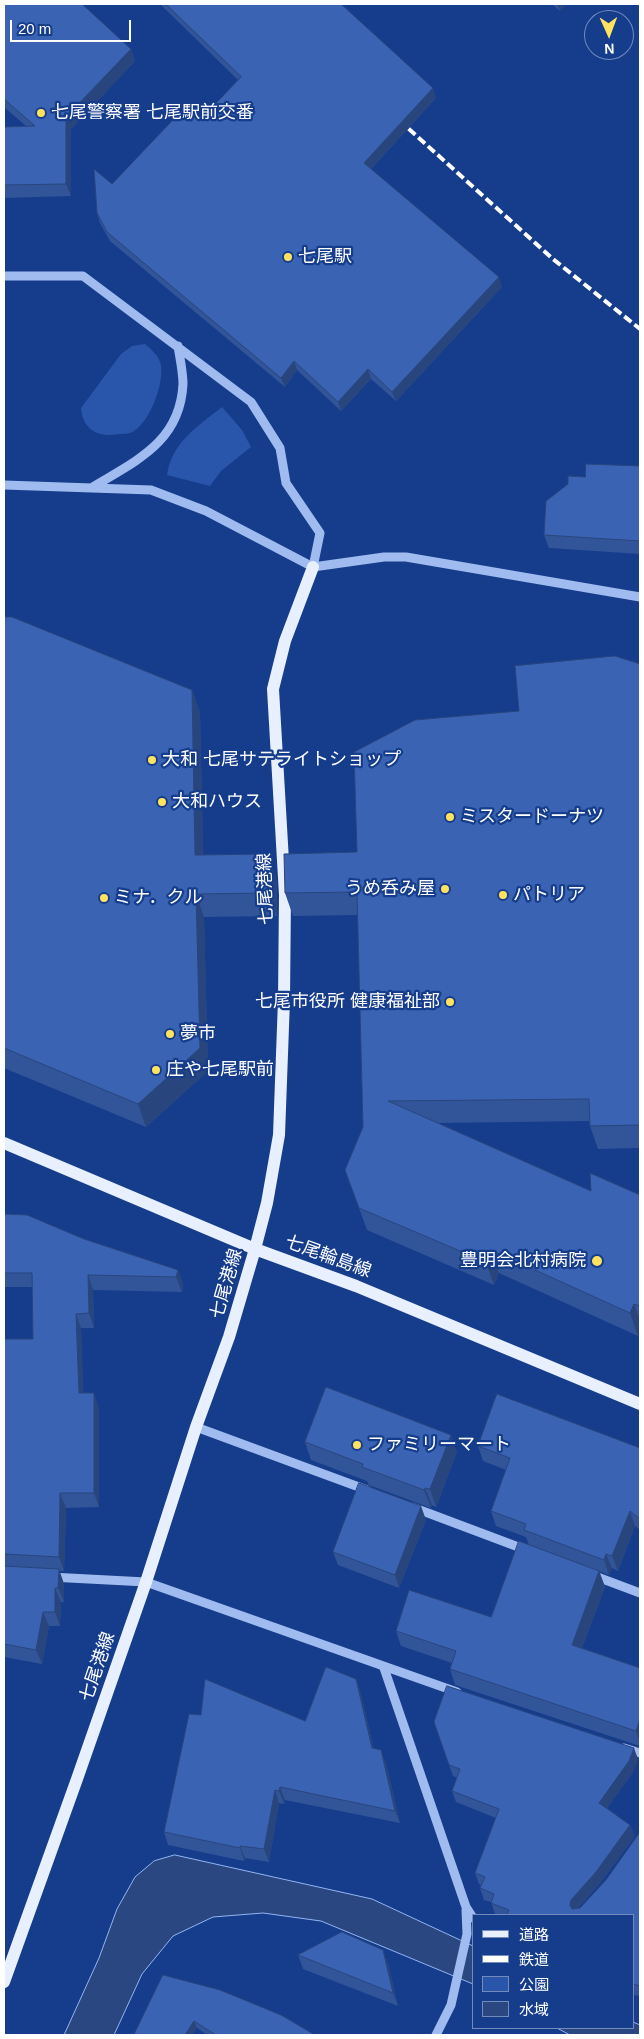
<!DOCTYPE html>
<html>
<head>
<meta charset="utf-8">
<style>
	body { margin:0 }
	#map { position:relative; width:644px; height:2039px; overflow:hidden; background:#163d8c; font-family:Arial,"Noto Sans JP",sans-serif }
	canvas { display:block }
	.frame { position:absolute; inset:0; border:5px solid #fff; pointer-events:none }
	.legend { position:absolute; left:472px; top:1914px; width:162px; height:115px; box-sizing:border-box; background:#163d8c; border:1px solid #738bba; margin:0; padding:6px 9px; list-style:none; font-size:15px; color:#fff }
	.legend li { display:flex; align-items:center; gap:10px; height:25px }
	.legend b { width:25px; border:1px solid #738bba }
	.north { position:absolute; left:584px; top:10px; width:50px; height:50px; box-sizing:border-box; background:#163d8c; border:1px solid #738bba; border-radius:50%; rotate:178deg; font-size:14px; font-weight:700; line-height:20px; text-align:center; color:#fff }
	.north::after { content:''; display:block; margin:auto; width:18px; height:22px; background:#ffe25e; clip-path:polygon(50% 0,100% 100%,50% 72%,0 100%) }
	.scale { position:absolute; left:10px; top:20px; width:121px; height:22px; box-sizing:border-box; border:2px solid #fff; border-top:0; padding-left:6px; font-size:15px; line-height:18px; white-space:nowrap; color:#fff; -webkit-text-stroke:4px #163d8c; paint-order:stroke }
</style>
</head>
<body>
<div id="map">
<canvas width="644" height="2039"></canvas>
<div class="frame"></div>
<ul class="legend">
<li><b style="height:6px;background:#e8efff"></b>道路</li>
<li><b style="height:6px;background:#fff"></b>鉄道</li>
<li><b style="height:14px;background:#2955ab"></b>公園</li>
<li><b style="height:14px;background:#2a4782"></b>水域</li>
</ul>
<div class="north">N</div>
<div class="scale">20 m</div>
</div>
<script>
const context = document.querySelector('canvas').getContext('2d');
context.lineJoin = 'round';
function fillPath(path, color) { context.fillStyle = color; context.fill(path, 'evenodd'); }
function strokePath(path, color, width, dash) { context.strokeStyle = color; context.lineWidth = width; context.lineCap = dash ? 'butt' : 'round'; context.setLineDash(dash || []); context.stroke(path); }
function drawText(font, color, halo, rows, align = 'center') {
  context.font = font + ' Arial,"Noto Sans JP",sans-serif'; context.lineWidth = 4.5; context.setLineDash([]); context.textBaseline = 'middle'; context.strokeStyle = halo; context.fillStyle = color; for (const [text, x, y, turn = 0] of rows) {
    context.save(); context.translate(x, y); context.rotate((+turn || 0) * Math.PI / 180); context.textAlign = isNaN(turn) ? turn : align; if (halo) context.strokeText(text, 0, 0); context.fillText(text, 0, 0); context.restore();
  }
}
fillPath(new Path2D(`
	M145 344C152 350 159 356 161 365 164 384 150 421 134 431 130 434 123 434 119 434 98 438 83 430 81 408L121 354 132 346Z
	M222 407 242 430 251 447 221 471 210 486 167 475C172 442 197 427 222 407Z`), '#2955ab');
const water = new Path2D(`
	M175 1855 372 1899 473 1946V1984L321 1921 263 1913 213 1917 173 1936 142 1974 114 2035H64L99 1958 117 1909 135 1877 154 1861Z
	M633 2022 640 2025V2035H570L557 2028H633Z`);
fillPath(water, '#2a4782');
strokePath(water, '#92b5f2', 1);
strokePath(new Path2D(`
	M4 276H83L251 402 280 448 286 483 320 533 313 567
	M4 485 151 490 206 511 313 567 384 557H406L640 597
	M91 488C135 461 180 443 183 384 183 372 180 359 178 346
	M196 1427 367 1490
	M412 1507 529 1551
	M592 1575 640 1593
	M50 1577 146 1582 457 1692
	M384 1668 466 1907 473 1918
	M624 1748 640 1753
	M436 2035 451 2005 467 1934 466 1910`), '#a0bbef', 9);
strokePath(new Path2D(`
	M4 1143 255 1249 356 1286 640 1404
	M4 1982 77 1779 146 1582 196 1427 229 1337 255 1249 267 1203 279 1135 284 1000 285 895 273 689 285 641 313 567`), '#e8efff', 12);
strokePath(new Path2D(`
	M399 120 553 259 640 329`), '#fff', 4, [9, 4]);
fillPath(new Path2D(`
	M4 4 131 49 135 61 71 129V196L4 198V127L26 126 4 107Z
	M160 4H341L436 98 371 169 502 287 396 401 371 379 341 411 297 370 285 387 110 241 100 223 97 213 112 184 202 118 238 80Z
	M552 4H566L560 11Z
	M640 466V554L549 548 544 535 585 477Z
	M4 617 192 690 200 713 203 855 276 877 277 895V916L204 917 208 1071 146 1127 4 1068Z
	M640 664V1148L598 1149 590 1126 589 1121 438 1123 591 1191 640 1195V1331L638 1336 499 1273 494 1285 367 1230 345 1170 363 1127 358 915 293 916 285 893 357 852 519 711Z
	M4 1214 84 1239 178 1270 183 1284 182 1292 93 1290 94 1328H81L83 1393 99 1408V1507L66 1508 64 1571H59L64 1584V1602H61L60 1626H49L42 1664 4 1657V1339H33L32 1287H4Z
	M305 1442 457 1452 436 1507 432 1505 431 1508 369 1485 367 1481 311 1460Z
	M478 1446 640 1448V1530L635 1526 618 1571 612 1568 609 1575 599 1571 605 1587 582 1648 640 1668V1746L455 1685 450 1669 452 1663 401 1646 396 1631 491 1617 529 1545 526 1537 496 1526 491 1511 506 1470 483 1461Z
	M426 1520 399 1588 338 1565 333 1552Z
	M356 1679 360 1691 374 1749 386 1763 400 1823 285 1800 284 1804 279 1803 269 1862 245 1858 244 1861 168 1845 164 1832 305 1721Z
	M434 1722 638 1759 633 1772 607 1808 630 1825 635 1836 600 1883 578 1908H580L606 1880 640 1832V1996L633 1995V1915H498L495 1914 491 1902 484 1900 480 1888 481 1885 479 1884 475 1873 496 1818 456 1802 452 1791 457 1778 453 1776Z
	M298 1955 388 1963 398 2006 303 1969Z
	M163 1975 315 2035H207L197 2028 192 2035H134Z`), '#32559a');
fillPath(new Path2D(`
	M557 4H566L560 11Z
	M131 49 135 61 71 129V196L66 184V117Z
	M433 88 436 98 367 173 364 163Z
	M499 277 502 287 396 401 392 392Z
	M294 361 297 370 285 387 281 378Z
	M368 369 371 379 341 411 338 402Z
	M192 690 200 713 204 878 195 855Z
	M267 854 276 877 277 895V916L268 893Z
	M196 894 204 917 208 1071 146 1127 138 1104Z
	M491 1250 499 1273 494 1285 486 1262Z
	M178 1270 183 1284 182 1292 176 1277Z
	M88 1275 93 1290 94 1328 89 1313Z
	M634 1304 640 1320V1331L638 1336 630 1313Z
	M76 1314 81 1328 84 1407 79 1393Z
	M94 1393 99 1408V1507L94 1493Z
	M451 1435 457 1452 436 1507 430 1489Z
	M425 1488 432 1505 431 1508 424 1490Z
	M60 1493 66 1508 64 1571 59 1557Z
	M421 1506 426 1520 399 1588 395 1575Z
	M630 1511 635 1526 618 1571 612 1556Z
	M606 1554 612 1568 609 1575 604 1560Z
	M59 1569 64 1584V1602L58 1588Z
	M599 1571 605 1587 577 1661 572 1645Z
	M55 1588 61 1602 60 1626 55 1612Z
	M43 1612 49 1626 42 1664 36 1650Z
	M356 1679 360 1691 377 1761 372 1748Z
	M640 1719V1743L636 1731Z
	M634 1748 638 1759 633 1772 603 1814 599 1803Z
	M381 1750 386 1763 400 1823 395 1811Z
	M280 1787 285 1800 284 1804 279 1791Z
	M275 1790 279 1803 269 1862 264 1849Z
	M630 1825 635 1836 600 1883 575 1911 574 1915 570 1905 571 1900Z
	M240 1846 245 1858 244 1861 240 1848Z
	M383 1950 388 1963 398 2006 393 1993Z
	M194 2021 197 2028 192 2035H185Z`), '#29457d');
const building = new Path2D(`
	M4 4H82L131 49 66 117V184L4 185V127L35 126 4 99Z
	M166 4H341L433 88 364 163 499 277 392 392 368 369 338 402 294 361 281 378 107 232 97 213 94 169 112 184 188 104 202 118 241 77Z
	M586 464 640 466V541L544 535 546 501 568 484V476L585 477Z
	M4 617H12L192 690 195 855 267 854 269 872 268 893 196 894 200 1048 138 1104 4 1048Z
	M615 656 640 664V1125L590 1126 589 1099 388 1101 591 1191 590 1173 640 1195V1306L634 1304 630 1313 491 1250 486 1262 359 1208 345 1170 363 1127 357 892 285 893 284 854 357 852 354 752 415 720 519 711 515 666Z
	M4 1214 27 1215 84 1239 178 1270 176 1277 88 1275 89 1313 76 1314 79 1393H94V1493H60L59 1557 4 1554V1339H33L32 1273H4Z
	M326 1387 451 1435 430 1489 425 1488 424 1490 362 1467 363 1464 305 1442Z
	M497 1394 640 1448V1519L630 1511 612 1556 606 1554 604 1560 524 1530 526 1524 491 1511 510 1458 478 1446Z
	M359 1483 421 1506 395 1575 333 1552Z
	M519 1541 599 1571 572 1645 640 1668V1719L636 1731 450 1669 456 1651 396 1631 409 1590 491 1617Z
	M4 1566 59 1569 58 1588H55V1612H43L36 1650 4 1644Z
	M326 1667 356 1679 372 1748 381 1750 395 1811 280 1787 279 1791 275 1790 264 1849 240 1846V1848L164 1832 189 1714 201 1715 205 1679 305 1721Z
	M447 1686 634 1748 629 1761 599 1803 630 1825 596 1872 571 1900 570 1905 572 1909 580 1908 606 1880 640 1832V1986L633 1984V1915H507L509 1910 491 1903 494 1894 480 1888 485 1877 475 1873 499 1809 452 1791 460 1769 449 1765 434 1722Z
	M342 1932 383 1950 393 1993 298 1955Z
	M163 1975 220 1990 281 2015 315 2035H216L194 2021 185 2035H134Z`);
fillPath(building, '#3a63b3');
strokePath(building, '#29457d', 1);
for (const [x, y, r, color] of [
	[41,113,5,"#ffe25e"],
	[288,257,5,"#ffe25e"],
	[152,760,5,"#ffe25e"],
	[162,802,5,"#ffe25e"],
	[450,817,5,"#ffe25e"],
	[445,889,5,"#ffe25e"],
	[503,895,5,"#ffe25e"],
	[104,898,5,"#ffe25e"],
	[450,1002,5,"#ffe25e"],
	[170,1034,5,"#ffe25e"],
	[156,1070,5,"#ffe25e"],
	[597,1261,6,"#ffe25e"],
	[357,1445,5,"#ffe25e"]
]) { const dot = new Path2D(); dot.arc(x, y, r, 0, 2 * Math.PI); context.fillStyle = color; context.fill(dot); strokePath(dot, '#163d8c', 2); }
drawText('18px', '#fff', '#163d8c', [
	["七尾警察署 七尾駅前交番",51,113],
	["七尾駅",298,257],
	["大和 七尾サテライトショップ",162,760],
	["大和ハウス",172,802],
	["ミスタードーナツ",460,817],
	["うめ呑み屋",435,889,"right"],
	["パトリア",513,895],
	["ミナ．クル",114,898],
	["七尾市役所 健康福祉部",440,1002,"right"],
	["夢市",180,1034],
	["庄や七尾駅前",166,1070],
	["豊明会北村病院",586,1261,"right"],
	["ファミリーマート",367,1445]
], 'left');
drawText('18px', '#fff', '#163d8c', [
	["七尾港線",266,889,-92],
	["七尾輪島線",328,1257,20],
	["七尾港線",227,1284,-74],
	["七尾港線",98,1667,-71]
]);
</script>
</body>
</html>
